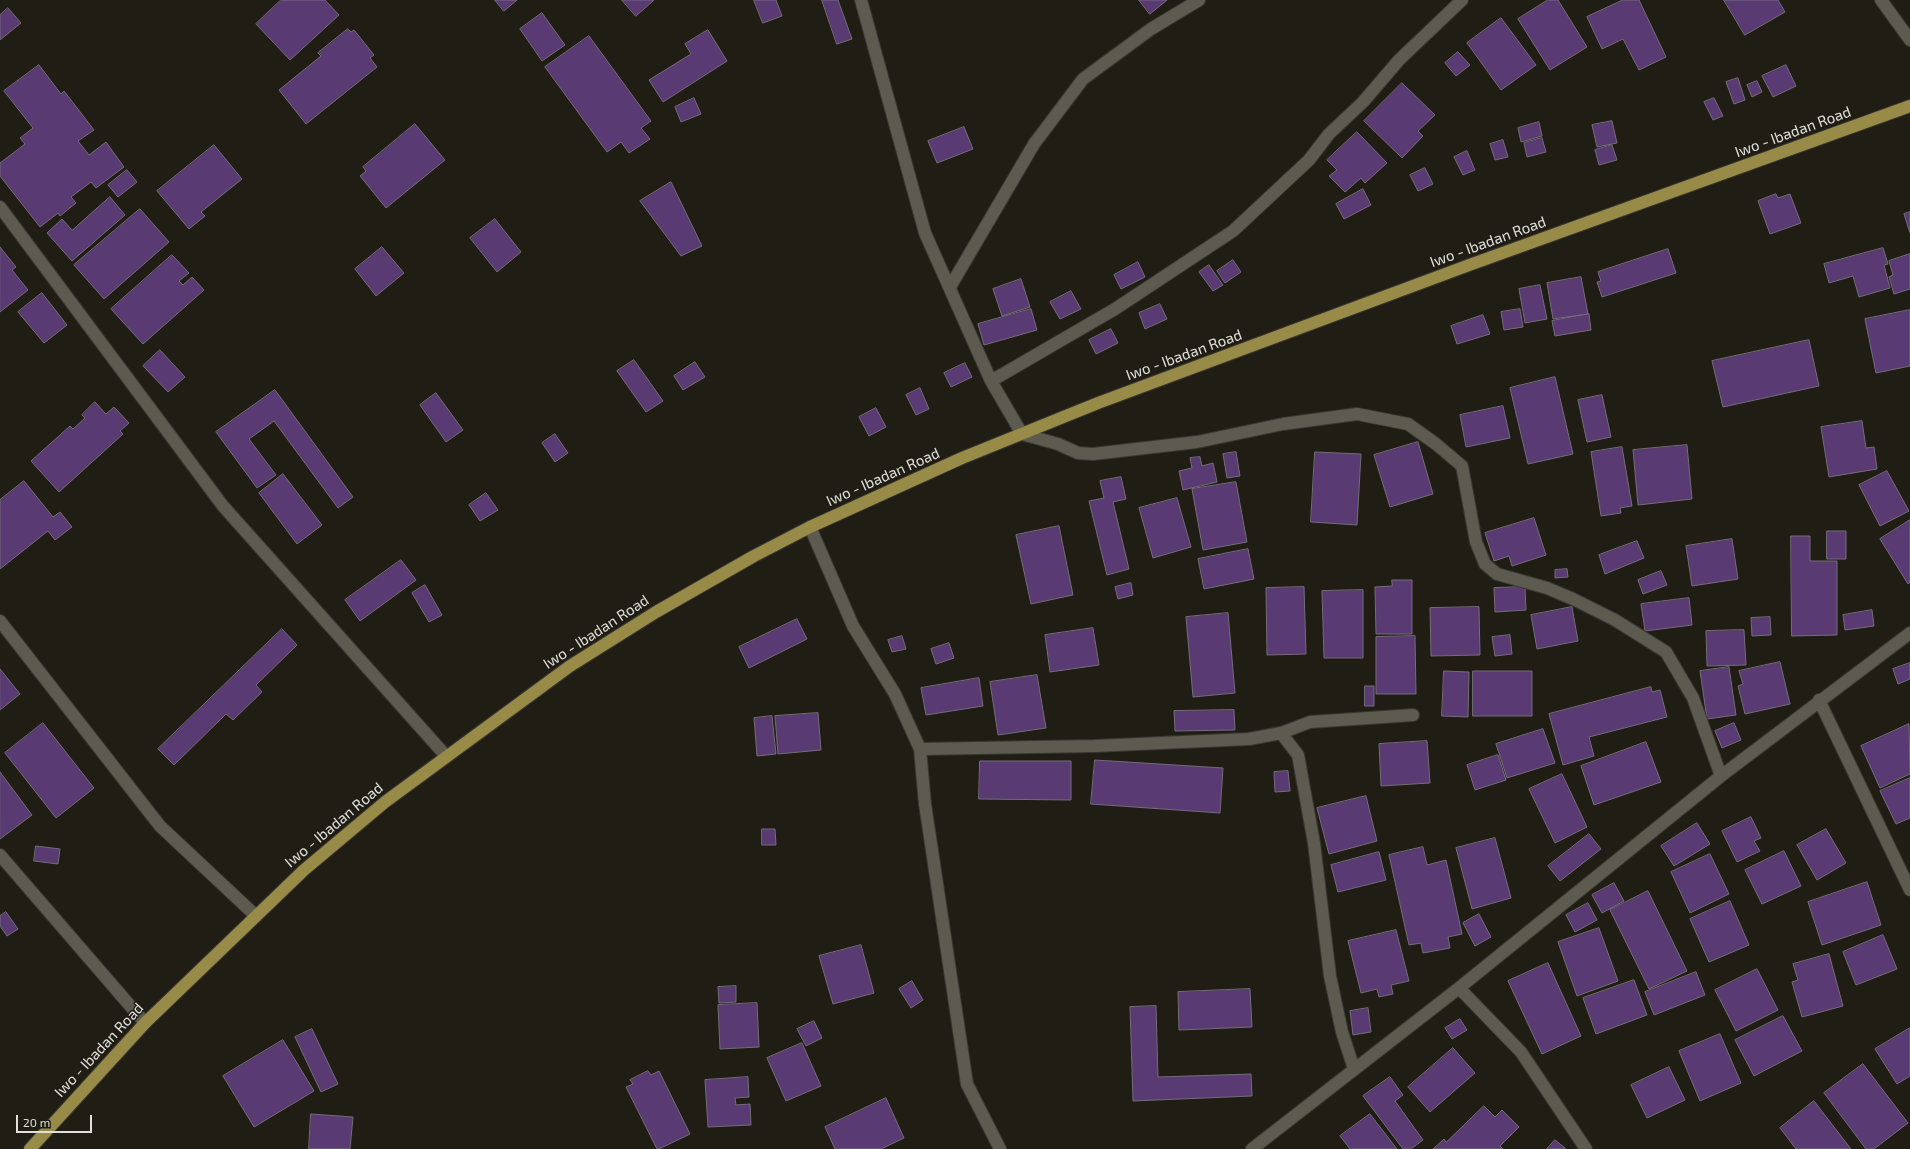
<!DOCTYPE html>
<html>
<head>
<meta charset="utf-8">
<style>
	body { margin:0 }
	#map { position:relative; width:1910px; height:1149px; overflow:hidden; background:#201d15; font-family:"Exo 2",sans-serif }
	canvas { display:block }
	.scale { position:absolute; left:16px; top:1115px; width:76px; height:18px; box-sizing:border-box; border:2px solid #e1dfda; border-top:0; padding-left:5px; font-size:12px; line-height:14px; white-space:nowrap; color:#e1dfda; -webkit-text-stroke:3px #201d15; paint-order:stroke }
</style>
</head>
<body>
<div id="map">
<canvas width="1910" height="1149"></canvas>
<div class="scale">20 m</div>
</div>
<script>
const context = document.querySelector('canvas').getContext('2d');
context.lineJoin = 'round';
function fillPath(path, color) { context.fillStyle = color; context.fill(path, 'evenodd'); }
function strokePath(path, color, width, dash) { context.strokeStyle = color; context.lineWidth = width; context.lineCap = dash ? 'butt' : 'round'; context.setLineDash(dash || []); context.stroke(path); }
function drawText(font, color, halo, rows, align = 'center') {
  context.font = font + ' "Exo 2",sans-serif'; context.lineWidth = 3; context.setLineDash([]); context.textBaseline = 'middle'; context.strokeStyle = halo; context.fillStyle = color; for (const [text, x, y, turn = 0] of rows) {
    context.save(); context.translate(x, y); context.rotate((+turn || 0) * Math.PI / 180); context.textAlign = isNaN(turn) ? turn : align; if (halo) context.strokeText(text, 0, 0); context.fillText(text, 0, 0); context.restore();
  }
}
const building = new Path2D(`
	M281 0H325L339 15 290 60 256 24Z
	M495 0H517L504 11Z
	M622 0H654L636 16Z
	M754 0H776L782 16 763 23Z
	M822 0H838L852 39 837 44Z
	M1139 0H1167L1150 14Z
	M1548 0H1558L1587 47 1550 70 1518 19Z
	M1623 0H1639L1666 57 1639 70 1623 39 1602 49 1587 17Z
	M1724 0H1778L1785 12 1745 35Z
	M8 8 21 23 0 40V15Z
	M542 13 565 45 542 61 520 29Z
	M1501 18 1536 65 1501 90 1467 43Z
	M348 29 351 32 354 30 374 55 370 58 377 67 306 124 279 90 321 56 318 53Z
	M708 30 727 61 663 102 649 80 691 54 685 44Z
	M589 36 651 121 641 128 650 139 629 153 621 142 607 152 545 67Z
	M1458 52 1470 65 1456 76 1445 63Z
	M39 65 61 94 64 91 94 130 78 141 89 155 106 142 124 167 96 188 91 182 71 197 76 203 60 216 58 213 40 227 0 176V163L25 144 20 138 33 128 4 91Z
	M1786 65 1796 86 1773 97 1762 76Z
	M1738 78 1745 100 1734 104 1726 82Z
	M1757 81 1762 92 1752 97 1747 85Z
	M1402 83 1435 115 1418 131 1423 136 1402 158 1364 121Z
	M694 98 701 114 681 122 675 107Z
	M1714 98 1723 116 1713 120 1704 102Z
	M1612 121 1617 143 1597 147 1592 125Z
	M1539 122 1542 136 1521 142 1518 128Z
	M415 124 445 160 386 208 360 176 366 171 363 167Z
	M964 127 973 149 937 163 928 141Z
	M1357 132 1387 163 1365 183 1361 178 1345 192 1329 176 1337 170 1327 160Z
	M1542 138 1546 152 1527 157 1524 143Z
	M1503 140 1508 157 1495 160 1490 144Z
	M214 145 242 179 201 212 205 216 189 229 157 191Z
	M1612 145 1617 160 1599 165 1595 150Z
	M1467 151 1475 170 1463 175 1454 157Z
	M1425 168 1433 184 1418 191 1410 175Z
	M127 170 137 182 118 197 108 185Z
	M671 182 702 246 681 256 640 201Z
	M1363 189 1371 205 1344 219 1336 204Z
	M1776 194 1778 198 1790 194 1801 223 1770 234 1758 201Z
	M110 197 125 215 72 261 47 233 62 219 72 230Z
	M140 209 169 242 104 299 74 265Z
	M1910 212V233L1904 214Z
	M495 219 521 252 497 272 470 238Z
	M0 247 16 267 12 270 28 290 0 312Z
	M382 247 404 273 376 296 355 269Z
	M1883 248 1888 264 1884 265 1890 288 1859 297 1853 276 1829 283 1824 264Z
	M1668 249 1676 273 1602 297 1597 282 1601 281 1598 272Z
	M1910 254V289L1894 294 1889 277 1893 275 1889 261Z
	M172 255 189 273 179 281 183 285 192 277 204 290 143 344 111 309Z
	M1233 260 1241 272 1225 283 1217 271Z
	M1138 262 1145 277 1121 289 1114 275Z
	M1209 265 1223 285 1213 291 1199 272Z
	M1581 277 1588 314 1553 319 1547 283Z
	M1021 279 1030 307 1002 316 993 289Z
	M1540 285 1547 319 1525 323 1519 289Z
	M1071 291 1081 309 1060 319 1050 302Z
	M42 293 67 325 44 343 18 312Z
	M1160 304 1167 319 1145 329 1139 313Z
	M1031 309 1037 330 984 345 978 324Z
	M1520 309 1523 327 1504 330 1501 312Z
	M1910 310V366L1876 373 1865 319Z
	M1589 314 1591 330 1555 336 1552 321Z
	M1483 315 1490 334 1457 344 1451 326Z
	M1111 329 1118 343 1096 354 1089 340Z
	M1809 340 1819 386 1723 407 1712 361Z
	M160 350 185 377 168 392 143 366Z
	M634 360 663 401 646 412 617 371Z
	M695 362 705 377 683 390 674 376Z
	M965 363 972 377 951 387 944 373Z
	M1555 377 1573 454 1528 464 1510 388Z
	M920 388 929 409 916 415 906 395Z
	M275 390 353 497 338 508 274 421 249 439 276 475 257 488 216 432Z
	M436 393 463 430 446 442 420 405Z
	M1602 395 1611 437 1587 442 1578 400Z
	M95 402 106 414 114 407 129 423 120 431 123 434 59 492 31 461 70 426 73 429 85 418 82 415Z
	M1503 406 1510 438 1466 447 1460 415Z
	M876 408 886 427 869 436 859 417Z
	M1862 421 1866 448 1874 447 1877 469 1829 477 1821 427Z
	M555 434 568 453 555 462 542 443Z
	M1418 442 1433 494 1390 507 1374 455Z
	M1687 445 1692 499 1638 505 1633 450Z
	M1622 447 1632 506 1620 508 1621 513 1601 516 1591 452Z
	M1236 452 1240 476 1227 478 1223 454Z
	M1315 452 1361 454 1357 525 1311 522Z
	M1200 457 1202 466 1213 463 1217 482 1183 490 1179 471 1192 468 1190 458Z
	M1887 471 1909 511 1880 526 1859 485Z
	M283 474 322 525 297 544 259 493Z
	M1121 477 1126 499 1113 502 1129 569 1107 575 1089 501 1104 498 1100 481Z
	M24 481 53 517 60 512 72 527 55 540 48 531 0 569V500Z
	M1236 482 1247 542 1203 550 1192 489Z
	M486 493 498 510 480 521 469 505Z
	M1177 498 1191 547 1153 558 1139 508Z
	M1534 518 1546 555 1512 566 1509 556 1494 561 1485 533Z
	M1910 520V582L1908 584 1880 539Z
	M1059 526 1073 595 1031 604 1016 535Z
	M1827 531H1846V559H1827Z
	M1791 536H1810V561H1837V635L1792 636Z
	M1732 539 1738 579 1692 586 1686 546Z
	M1637 541 1644 558 1605 574 1599 555Z
	M1248 549 1254 579 1204 589 1198 559Z
	M401 560 416 580 360 621 345 600Z
	M1567 569 1568 577 1555 578V570Z
	M1661 571 1667 585 1643 594 1638 580Z
	M1392 580H1412V634H1376L1375 587 1392 586Z
	M1131 583 1133 595 1118 599 1115 587Z
	M425 585 442 615 429 622 412 593Z
	M1304 587 1306 654 1267 655 1266 588Z
	M1525 587 1526 610 1495 612 1494 588Z
	M1363 590V658H1324L1322 591Z
	M1689 598 1692 625 1645 631 1641 604Z
	M1479 607 1480 655 1431 656 1430 608Z
	M1572 607 1578 641 1537 649 1531 615Z
	M1872 610 1874 626 1845 630 1843 615Z
	M1228 613 1235 693 1193 697 1186 617Z
	M1770 617 1771 635 1752 636 1751 618Z
	M797 619 807 639 749 668 739 647Z
	M1093 628 1099 665 1050 672 1045 635Z
	M282 629 297 645 256 685 262 692 233 720 226 714 174 765 158 749Z
	M1744 630 1746 665 1707 666 1706 631Z
	M1510 635 1512 654 1495 656 1492 637Z
	M902 636 906 649 892 652 888 640Z
	M1415 636 1416 694H1376V637Z
	M949 643 954 658 936 664 931 649Z
	M1780 662 1790 704 1745 714 1738 686 1743 684 1739 671Z
	M1910 663V679L1898 684 1893 669Z
	M1729 667 1736 715 1707 719 1700 671Z
	M0 669 20 694 0 710Z
	M1444 671 1469 672 1468 717 1442 716Z
	M1473 671H1532V716H1473Z
	M1037 675 1046 728 998 735 990 682Z
	M979 678 983 706 926 715 921 688Z
	M1365 686H1374V706H1365Z
	M1651 687 1652 692 1660 690 1667 717 1589 737 1594 756 1563 765 1549 714Z
	M1234 710 1235 730 1175 731 1174 711Z
	M818 713 821 750 778 754 775 716Z
	M772 716 776 754 757 756 754 718Z
	M43 723 94 788 56 818 5 753Z
	M1734 723 1741 740 1722 748 1715 731Z
	M1909 724 1910 774 1880 788 1861 746Z
	M1543 729 1555 763 1507 778 1496 744Z
	M1427 741 1430 783 1381 786 1379 744Z
	M1646 742 1661 782 1594 805 1581 766Z
	M1498 755 1506 780 1475 790 1467 765Z
	M1095 760 1223 768 1220 813 1091 804Z
	M980 761H1071V800L979 799Z
	M1288 771 1290 791 1275 792 1274 772Z
	M0 772 32 815 0 839Z
	M1562 774 1587 827 1555 843 1529 789Z
	M1910 778V818L1896 824 1880 791Z
	M1366 796 1377 841 1329 854 1317 808Z
	M1751 817 1761 838 1754 841 1760 851 1737 862 1722 831Z
	M1697 823 1710 844 1674 866 1661 846Z
	M762 829H775L776 845H762Z
	M1826 829 1846 863 1817 880 1797 845Z
	M1589 834 1601 849 1560 881 1548 866Z
	M1495 838 1511 898 1472 909 1456 848Z
	M36 846 60 849 58 864 34 861Z
	M1423 847 1427 865 1446 860 1462 934 1448 937 1450 948 1423 953 1421 943 1409 945 1389 855Z
	M1784 851 1801 886 1762 904 1745 870Z
	M1379 852 1386 880 1338 892 1331 865Z
	M1710 854 1729 894 1690 913 1671 872Z
	M1867 882 1881 925 1822 945 1808 902Z
	M1614 883 1624 901 1602 913 1592 895Z
	M1648 891 1687 971 1649 989 1610 910Z
	M1730 901 1749 945 1709 962 1690 919Z
	M1588 903 1597 920 1575 932 1566 915Z
	M6 912 18 929 7 936 0 926V916Z
	M1479 914 1491 937 1475 946 1463 923Z
	M1599 928 1618 981 1577 996 1558 942Z
	M1396 930 1409 981 1391 985 1393 994 1379 997 1377 989 1361 993 1348 941Z
	M1883 935 1897 969 1856 985 1843 952Z
	M861 945 874 993 833 1004 819 956Z
	M1829 954 1843 1006 1802 1017 1792 982 1798 980 1793 964Z
	M1548 963 1581 1036 1542 1054 1508 981Z
	M1757 969 1778 1010 1736 1031 1715 990Z
	M1696 972 1705 995 1654 1015 1645 992Z
	M1634 980 1647 1015 1596 1034 1583 998Z
	M912 981 923 1000 911 1008 899 989Z
	M736 986V1002L719 1003 718 987Z
	M1250 989 1252 1027 1179 1030 1178 992Z
	M757 1003 759 1047 720 1049 718 1005Z
	M1156 1006 1158 1077 1251 1074 1252 1096 1133 1101 1130 1007Z
	M1368 1008 1371 1032 1353 1035 1350 1011Z
	M1783 1016 1802 1051 1754 1076 1735 1040Z
	M1460 1019 1467 1030 1452 1039 1445 1028Z
	M814 1021 822 1038 806 1046 797 1029Z
	M1910 1028V1076L1897 1084 1875 1049Z
	M312 1029 338 1084 321 1092 295 1037Z
	M1720 1034 1741 1083 1700 1101 1679 1051Z
	M283 1040 314 1091 254 1127 223 1076Z
	M802 1043 821 1086 786 1101 767 1058Z
	M1453 1048 1475 1073 1430 1112 1408 1087Z
	M1863 1064 1908 1123 1874 1149H1866L1824 1093Z
	M1669 1067 1685 1100 1647 1118 1631 1085Z
	M648 1071 651 1075 659 1071 690 1134 659 1149H657L626 1087 633 1084 630 1080Z
	M748 1077 749 1097 735 1098 736 1105 750 1104 751 1125 708 1127 705 1080Z
	M1390 1077 1403 1095 1395 1101 1423 1140 1411 1149H1403L1363 1096Z
	M886 1098 904 1138 881 1149H835L825 1127Z
	M1814 1101 1851 1149H1796L1780 1128Z
	M1484 1106 1495 1117 1502 1110 1519 1127 1500 1146 1503 1149H1433L1444 1139 1446 1142Z
	M311 1114 353 1117 350 1149H309Z
	M1370 1114 1397 1149H1350L1340 1136Z
	M1555 1140 1565 1148V1149H1547Z`);
fillPath(building, '#593a72');
strokePath(building, '#736e78', 1);
const minor = new Path2D(`
	M861 0 925 233 991 381 1022 434 1058 444 1078 453 1093 454 1197 442 1283 424 1357 414 1408 424 1436 444 1462 466 1476 542 1485 564 1497 574 1547 588 1573 599 1615 620 1666 652 1693 698 1721 776
	M1881 0 1910 40
	M0 207 223 506 446 756
	M950 287 1034 144 1083 79 1151 29 1199 0
	M991 381 1115 309 1233 231 1309 160 1329 134 1363 102 1399 60 1462 0
	M810 527 853 626 895 694 920 749 925 804 967 1084 1000 1149
	M0 621 160 826 256 916
	M1819 700 1910 890
	M1281 733 1298 755 1314 843 1330 976 1342 1032 1354 1069
	M920 749 1094 746 1249 739 1281 733 1310 722 1413 715
	M0 855 145 1023
	M1459 988 1521 1052 1586 1149
	M1252 1149 1459 988 1721 776 1910 633`);
const major = new Path2D(`
	M30 1149 145 1023 304 870 385 802 570 666 656 612 754 556 810 527 962 458 1098 403 1472 264 1910 106`);
strokePath(minor, '#393732', 14);
strokePath(major, '#393732', 14);
strokePath(minor, '#5d5a50', 12);
strokePath(major, '#978b47', 12);
drawText('15px', '#e1dfda', '#201d15', [
	["Iwo - Ibadan Road",1793,132,-20],
	["Iwo - Ibadan Road",1488,242,-20],
	["Iwo - Ibadan Road",1184,355,-20],
	["Iwo - Ibadan Road",883,477,-24],
	["Iwo - Ibadan Road",596,632,-33],
	["Iwo - Ibadan Road",334,825,-40],
	["Iwo - Ibadan Road",99,1050,-47]
]);
</script>
</body>
</html>
